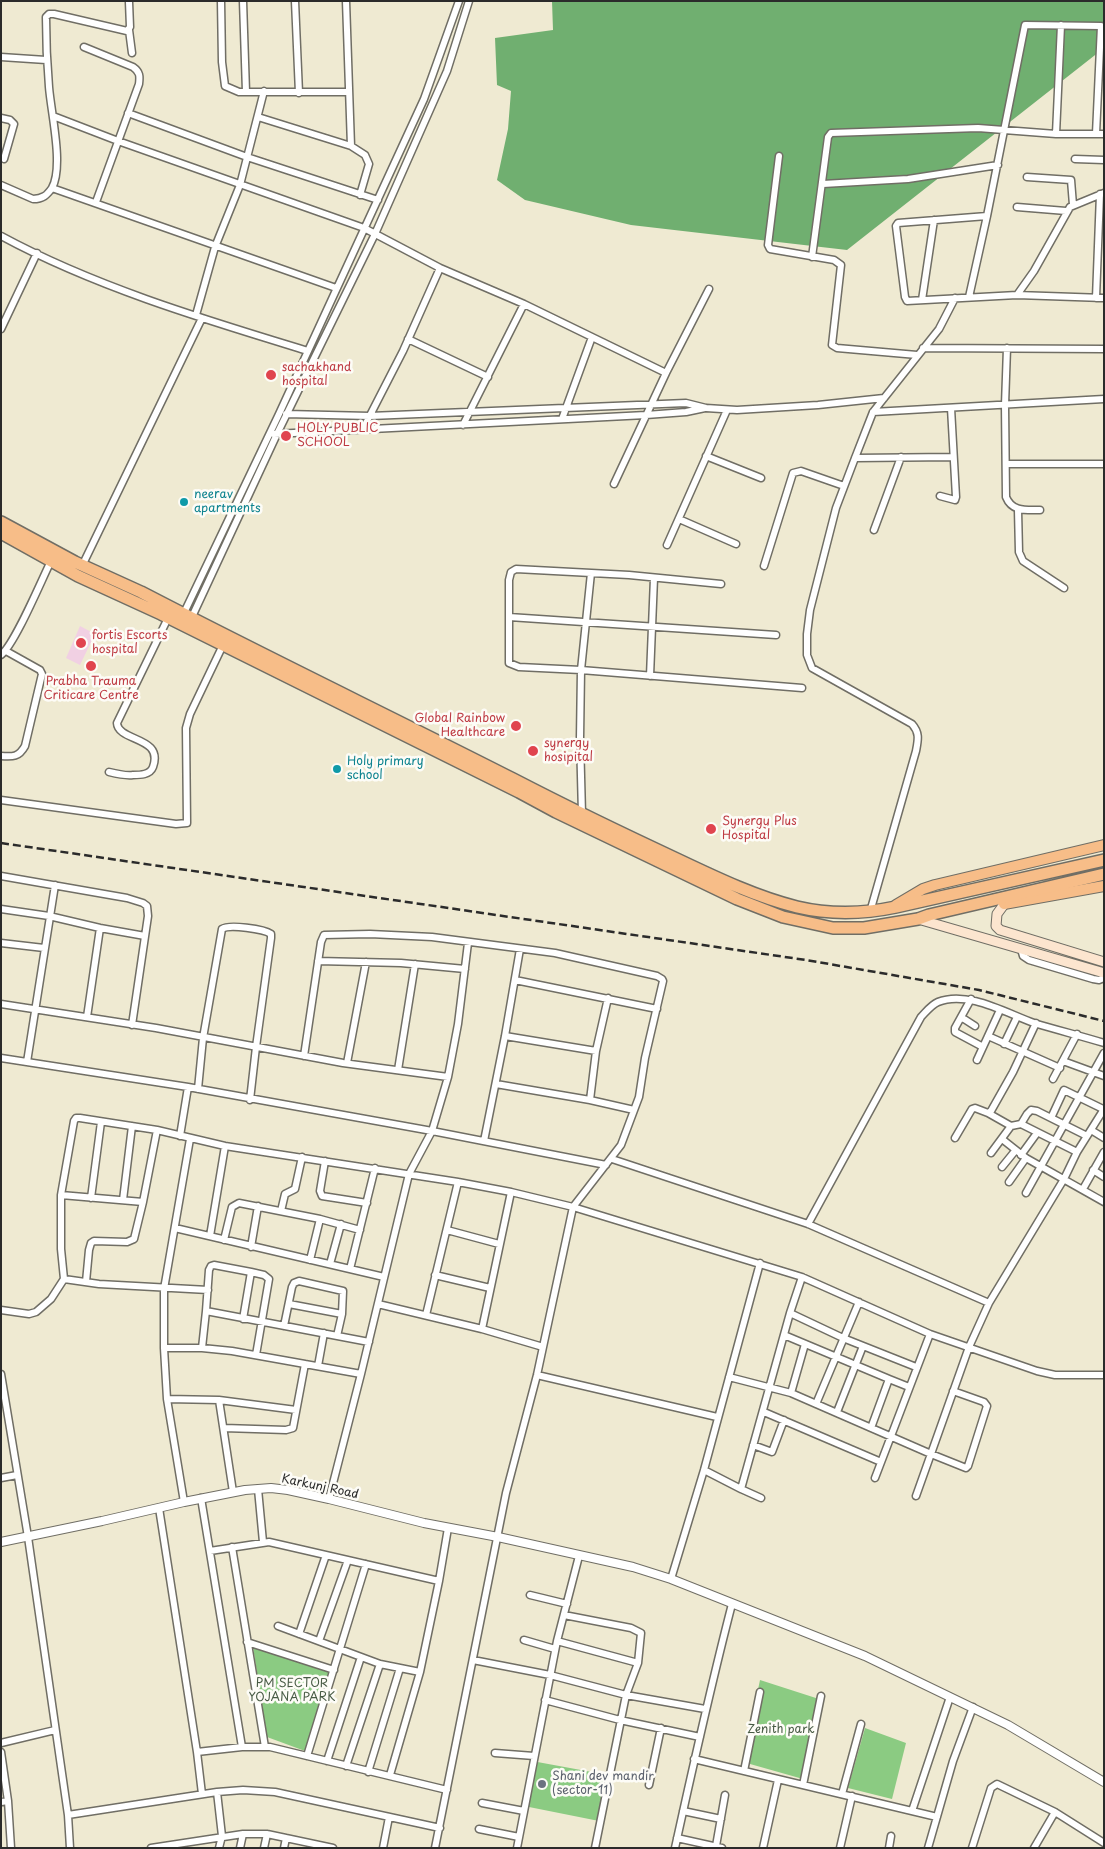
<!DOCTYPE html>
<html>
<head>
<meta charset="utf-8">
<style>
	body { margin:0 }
	#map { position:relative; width:1105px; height:1849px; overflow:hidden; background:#efead2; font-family:"Playpen Sans",sans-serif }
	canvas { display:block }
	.frame { position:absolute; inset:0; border:2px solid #2b2b2b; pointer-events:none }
</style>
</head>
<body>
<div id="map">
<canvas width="1105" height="1849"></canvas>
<div class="frame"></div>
</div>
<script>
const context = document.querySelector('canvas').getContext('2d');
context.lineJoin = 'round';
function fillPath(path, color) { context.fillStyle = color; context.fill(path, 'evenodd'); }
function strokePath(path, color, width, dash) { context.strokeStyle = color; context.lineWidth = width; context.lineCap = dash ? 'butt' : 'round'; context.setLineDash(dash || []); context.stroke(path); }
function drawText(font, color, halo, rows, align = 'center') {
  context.font = font + ' "Playpen Sans",sans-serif'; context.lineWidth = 5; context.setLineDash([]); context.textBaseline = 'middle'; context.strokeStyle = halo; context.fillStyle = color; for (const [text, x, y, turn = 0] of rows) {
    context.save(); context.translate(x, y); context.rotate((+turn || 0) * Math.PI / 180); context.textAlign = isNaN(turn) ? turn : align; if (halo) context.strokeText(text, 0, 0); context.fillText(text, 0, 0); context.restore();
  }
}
fillPath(new Path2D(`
	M80 626 95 634 80 665 66 658Z`), '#f1d0e3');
fillPath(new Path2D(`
	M253 1647 333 1669 305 1751 267 1737Z
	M760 1680 819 1699 803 1779 743 1762Z
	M865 1728 906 1743 892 1799 848 1788Z
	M532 1761 608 1775 599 1821 524 1806Z`), '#8bcb82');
fillPath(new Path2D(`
	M552 1H1104V48L847 250 631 225 525 200 497 180 508 129 511 91 497 85 495 38 553 30Z`), '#70af70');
const minor = new Path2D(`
	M221 1 222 62 225 86 239 92H348
	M243 1 246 92
	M295 1 299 93
	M346 1 351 146 365 155 369 164 360 195
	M129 30 132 53
	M84 47 133 67C140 72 140 76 139 84L96 202
	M1 57 46 60
	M128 113 247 157 378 200
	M53 116 118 141 364 228 440 268 524 304 666 373
	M258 117 351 146
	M1 118 10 120 14 124 4 159
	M1056 134 1061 25
	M779 156 768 245 770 249 834 260 841 265 832 345 837 348 917 355
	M1075 159 1104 160
	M1027 177 1071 180 1073 205
	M823 184 908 179 998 165
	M1 185 33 199C43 199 47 195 52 188L336 288
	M52 188C64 166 51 113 49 87 47 64 46 41 46 17L49 14H54L127 31 130 27 129 2
	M1017 207 1066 211
	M987 216 898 223 896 226 905 297 907 301 1017 295 1104 298
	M1 236C95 287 206 320 308 351
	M812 257 828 137 831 133 978 128 1056 134H1104
	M1017 295 1034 271 1070 207 1104 193
	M969 297 987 216 1025 25 1101 26 1096 134
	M1096 298 1100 194
	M922 300 934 220
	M196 315 215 247 240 185 264 91
	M1 329 37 253
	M408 339 488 377
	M923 348 1104 349
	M1007 348 1005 405 1006 497C1012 512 1026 510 1040 510
	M873 412 1104 399
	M286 414 370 416 686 403 706 408 737 410 818 405 884 398
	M562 419 592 337
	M463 425 524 304
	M363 429 403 351 440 268
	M274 434 646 415 686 412 705 408
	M706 456 761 478
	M855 458 953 457
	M1006 464H1104
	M614 484 666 373 709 289
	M940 496 955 500 956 497 951 408
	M1018 510 1019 552 1023 561 1064 588
	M679 519 736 544
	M874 530 901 457
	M667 545 727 410
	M82 566 202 318
	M764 566 793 473 801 471 844 486
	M721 584 629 575 516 569 511 572 509 580V663L519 667 581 670 802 688
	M183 615 279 414 424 99 459 1
	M509 617 776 635
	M191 619 277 434 375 234 447 71 469 1
	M1 655C15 644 41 581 51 561
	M650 676 654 578
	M1 756C13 757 19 757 25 746L42 674 40 670 6 651
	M109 772C117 774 125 776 133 775 140 775 150 775 153 767 164 736 118 742 117 723L168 618
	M1 800 176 824 187 823 186 728 190 714 223 645
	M582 814 580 738 581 670 591 573
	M1 876 127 898 143 903 147 906 148 916 132 1025
	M1 909 49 916 100 928 145 936
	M870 912 916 751C918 740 920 733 912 724L812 668 807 655V634L810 610 836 508 855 458 873 412 939 329 955 298
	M1 943 44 948
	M1021 949 1023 956 1029 960 1093 979 1099 980 1104 978
	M318 961 401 963 465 969
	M515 980 657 1009
	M971 999 955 1028V1032L983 1047
	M1 1004 156 1028 343 1063 448 1077
	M87 1017 100 928
	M961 1017 975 1026
	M505 1036 596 1051
	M988 1036 1060 1068
	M1004 1044 1017 1017
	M304 1056 321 942 324 935 370 934 432 937 555 953 657 976 662 979 663 981 645 1058 639 1097 621 1145 573 1207 537 1375 506 1493 435 1848
	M1 1058 188 1087 432 1131 606 1165
	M977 1060 1000 1010
	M1063 1061 1104 1076
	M27 1062 55 885
	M347 1063 366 962
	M398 1070 415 964
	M1053 1079 1077 1034
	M496 1084 590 1100 634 1110
	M198 1089 203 1038 222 929C229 924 264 929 271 934V938L256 1047 250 1100
	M590 1100 596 1051 608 998
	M988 1113 1011 1126
	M1051 1118 1064 1090 1103 1109
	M1021 1124 1027 1114 1031 1110 1037 1111 1087 1136
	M1091 1130 1104 1138
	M180 1136 188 1087
	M955 1138 972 1109 975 1108 988 1113 991 1111 1013 1072 1036 1023
	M1002 1139 1026 1158 1104 1202
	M484 1141 505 1036 520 949
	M991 1153 1011 1126 1021 1124 1077 1152
	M1021 1155 1037 1133
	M612 1159 808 1224 989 1303
	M325 1161 320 1191 322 1196 367 1203
	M1002 1167 1015 1151
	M1093 1170 1104 1177
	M1009 1182 1026 1158
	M1083 1189 1104 1152
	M1026 1193 1104 1053
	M61 1195 143 1202
	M91 1198 101 1122
	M123 1200 132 1126
	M281 1211 285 1194 295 1189 302 1157
	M320 1219 360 1230
	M808 1224 921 1017C926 1012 931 1005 938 1002 967 990 1006 1013 1034 1023 1057 1030 1081 1036 1104 1043
	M175 1228 384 1277
	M447 1230 499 1244
	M210 1236 225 1146
	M224 1240 232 1207 239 1203 320 1219 310 1260
	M251 1247 258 1206
	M330 1264 341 1224
	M350 1269 375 1168
	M251 1272 264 1275 269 1279 256 1355
	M435 1275 490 1288
	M64 1279 99 1284 208 1290
	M86 1282 89 1250 91 1243 94 1241 127 1242 134 1239 143 1202 157 1130
	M289 1304 342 1314
	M378 1304 482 1329 543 1347
	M1 1310 29 1314 36 1312 51 1299 64 1279 61 1249V1195L74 1121 76 1118H80L157 1130 225 1146 458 1182 511 1192 573 1207 802 1277 930 1334 1037 1371 1055 1375H1104
	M206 1311 209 1270 211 1266 214 1265 251 1272 243 1319
	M790 1313 843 1338 916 1367
	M426 1315 458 1182
	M284 1326 292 1287 294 1283 299 1281 343 1291 342 1314 337 1336
	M482 1329 511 1192
	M784 1335 889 1379 871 1428
	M164 1348H202L232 1351 361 1374
	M202 1348 206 1311 369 1342
	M318 1366 324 1333
	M1 1374 28 1537 68 1815 70 1848
	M537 1375 717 1417
	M729 1377 791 1393 931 1454 966 1468 968 1466 987 1406 984 1402 953 1391
	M889 1379 909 1387
	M791 1393 805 1344
	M167 1399 219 1400 296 1410
	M219 1400 233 1492
	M816 1404 859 1302
	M764 1412 881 1462
	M837 1412 863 1346
	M224 1428 286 1430 293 1428 305 1364
	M753 1445 772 1452 784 1420
	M704 1470 741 1489 790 1313 802 1277
	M1 1478 17 1475
	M875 1478 930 1334
	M258 1489 263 1542
	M741 1489 761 1498
	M916 1496 969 1347 989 1303 1064 1179 1077 1152 1104 1109
	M201 1498 242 1747
	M329 1499 361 1374 409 1174 432 1131 448 1077 458 1024 468 943
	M184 1502 167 1399 164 1348V1289L190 1139
	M159 1508 197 1752 202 1794
	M232 1547 265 1747
	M210 1551 269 1542 439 1581
	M671 1579 704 1470 760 1263
	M530 1595 567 1604
	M564 1615 631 1628 641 1633 638 1663 626 1695 595 1848
	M278 1626 380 1664 420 1672
	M299 1634 326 1555
	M524 1640 555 1649
	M319 1641 348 1560
	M557 1641 638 1663
	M247 1642 334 1670
	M473 1660 550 1675 626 1695 705 1709
	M545 1700 620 1720 700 1737
	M1 1743 55 1730
	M1 1752 8 1801 1 1802
	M197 1752 242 1747H270L447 1790
	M495 1753 534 1756
	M307 1756 366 1564
	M694 1759 937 1817
	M327 1761 361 1657
	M346 1766 380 1664
	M744 1771 760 1692
	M368 1772 400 1668
	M390 1775 420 1672 439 1581 448 1528
	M649 1785 661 1728
	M803 1785 821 1696
	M217 1792 222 1836 219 1848
	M842 1794 861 1724
	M8 1801 11 1848
	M482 1803 524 1811
	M683 1811 721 1819
	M912 1811 950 1697
	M68 1815 217 1792 243 1790 275 1792 440 1828
	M479 1829 519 1837
	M677 1838 722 1848
	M716 1846 725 1795
	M151 1848 243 1834H267L333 1848
	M240 1848 243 1834
	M264 1848 267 1834
	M284 1848 286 1838
	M383 1848 389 1817
	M517 1848 557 1641 579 1556
	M675 1848C693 1766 711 1685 732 1604
	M763 1848 778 1780
	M840 1848 852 1796
	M889 1848 891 1836
	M928 1848 953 1761 973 1707
	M972 1848 991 1788 997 1784 1055 1812 1104 1843
	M1034 1848 1055 1812`);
const tertiary = new Path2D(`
	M1 1542 102 1521 184 1502 245 1490 271 1488 288 1490 329 1499 424 1523 498 1537 633 1567 671 1579 865 1656 1008 1725 1104 1782`);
const secondary = new Path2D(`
	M1008 899 997 914 996 926 1000 930 1104 962
	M918 919 1104 973`);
const primary = new Path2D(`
	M1004 904 1104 886
	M896 905 923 889 935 885 1104 845`);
const trunk = new Path2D(`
	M1 522 75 562 141 592C264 656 389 716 513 779 569 808 625 835 681 861 719 879 757 897 797 907 831 915 863 914 896 907L1104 860
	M1 533 78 576 161 614 519 792 556 812 737 899 783 917 833 928H864L918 919 929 915 1104 874`);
strokePath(minor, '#706e65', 9);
strokePath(tertiary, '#706e65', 10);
strokePath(secondary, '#706e65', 11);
strokePath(primary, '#706e65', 12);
strokePath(trunk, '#706e65', 14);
strokePath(minor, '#fff', 6);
strokePath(tertiary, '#fff', 8);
strokePath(secondary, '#fce5cf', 9);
strokePath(primary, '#f7bd88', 10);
strokePath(trunk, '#f7bd88', 11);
strokePath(new Path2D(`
	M1 843 806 960 979 990 1104 1021`), '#2b2b2b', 2.5, [8, 4]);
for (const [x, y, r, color] of [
	[271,375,6,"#e0444e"],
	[286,436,6,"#e0444e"],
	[184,502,5,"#0f9aa8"],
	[81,643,6,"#e0444e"],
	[91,666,6,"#e0444e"],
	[516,726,6,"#e0444e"],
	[533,751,6,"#e0444e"],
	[337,769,5,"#0f9aa8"],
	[711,829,6,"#e0444e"],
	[542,1784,5,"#6b7280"]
]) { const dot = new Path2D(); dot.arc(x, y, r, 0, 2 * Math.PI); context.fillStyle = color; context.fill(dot); strokePath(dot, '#fdfcf7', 2); }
drawText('12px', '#be3a42', '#fdfcf7', [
	["sachakhand",282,368],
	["hospital",282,382],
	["HOLY PUBLIC",297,429],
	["SCHOOL",297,443],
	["fortis Escorts",92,636],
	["hospital",92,650],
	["Prabha Trauma",91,682,"center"],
	["Criticare Centre",91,696,"center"],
	["Global Rainbow",505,719,"right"],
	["Healthcare",505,733,"right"],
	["synergy",544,744],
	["hosipital",544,758],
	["Synergy Plus",722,822],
	["Hospital",722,836]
], 'left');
drawText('12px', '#0d838f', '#fdfcf7', [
	["neerav",194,495],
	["apartments",194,509],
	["Holy primary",347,762],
	["school",347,776]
], 'left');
drawText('12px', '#2b2b2b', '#fdfcf7', [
	["Karkunj Road",320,1487,12]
]);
drawText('12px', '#485b45', '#fdfcf7', [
	["PM SECTOR",292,1684],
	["YOJANA PARK",292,1698],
	["Zenith park",781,1730]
]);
drawText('12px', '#5b616d', '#fdfcf7', [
	["Shani dev mandir",552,1777],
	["(sector-11)",552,1791]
], 'left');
</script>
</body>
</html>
